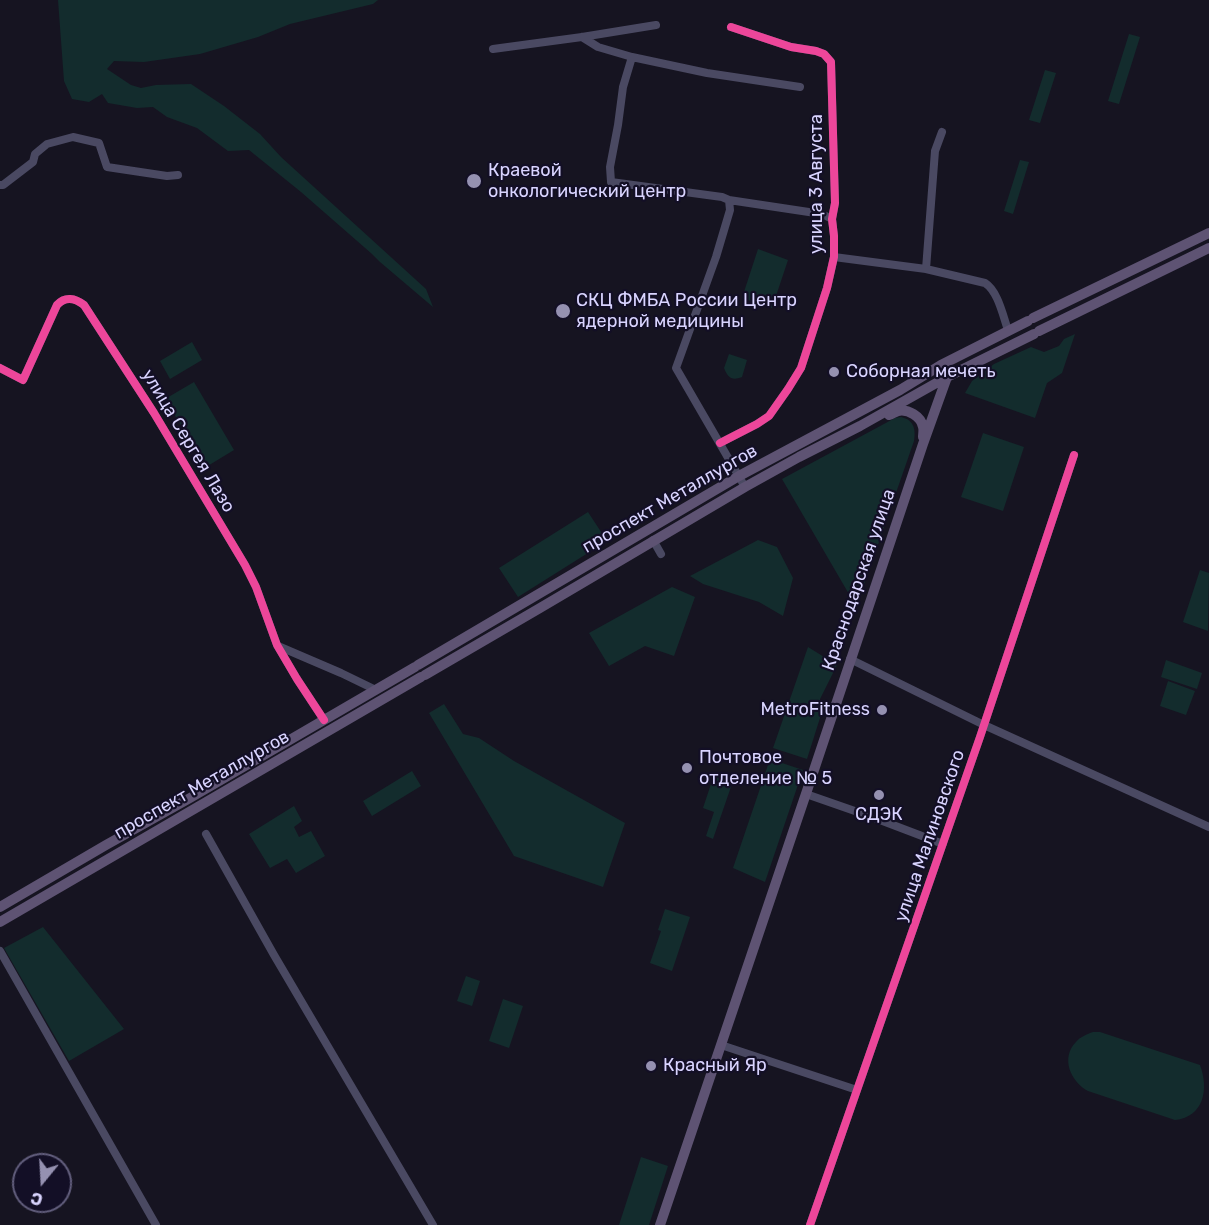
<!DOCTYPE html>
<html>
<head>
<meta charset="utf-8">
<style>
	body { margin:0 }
	#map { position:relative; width:1209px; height:1225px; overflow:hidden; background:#161421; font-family:Rubik,sans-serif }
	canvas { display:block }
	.north { position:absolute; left:12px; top:1153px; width:60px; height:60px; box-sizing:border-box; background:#130f26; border:2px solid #625e7d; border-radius:50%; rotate:198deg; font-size:16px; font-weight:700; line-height:24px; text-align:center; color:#d9d4ff }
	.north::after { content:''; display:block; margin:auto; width:21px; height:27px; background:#9591b1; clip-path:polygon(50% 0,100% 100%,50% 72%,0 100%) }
</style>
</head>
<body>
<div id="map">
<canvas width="1209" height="1225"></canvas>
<div class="north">С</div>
</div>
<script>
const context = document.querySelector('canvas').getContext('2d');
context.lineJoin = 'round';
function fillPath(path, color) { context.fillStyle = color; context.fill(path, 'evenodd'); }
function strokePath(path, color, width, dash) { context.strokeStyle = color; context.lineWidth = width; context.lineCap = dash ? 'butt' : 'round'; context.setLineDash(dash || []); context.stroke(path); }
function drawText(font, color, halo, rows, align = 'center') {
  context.font = font + ' Rubik,sans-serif'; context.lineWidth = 4.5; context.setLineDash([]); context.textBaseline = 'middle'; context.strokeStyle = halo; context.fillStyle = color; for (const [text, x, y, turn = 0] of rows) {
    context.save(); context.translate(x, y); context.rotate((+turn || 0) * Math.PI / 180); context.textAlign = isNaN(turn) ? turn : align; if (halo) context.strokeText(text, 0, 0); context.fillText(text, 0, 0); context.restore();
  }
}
fillPath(new Path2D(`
	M58 0H378L373 4 290 24 258 37 200 54 144 62 114 61 107 69 131 85 141 88 156 85 191 84 224 106 260 134 281 157 426 289 433 307 380 262 372 254 301 192 249 150 228 151 197 128 167 117 153 107 137 108 108 103 102 94 89 102 72 99 64 81Z
	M1129 34 1140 37 1119 104 1108 101Z
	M1045 70 1056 73 1040 123 1029 120Z
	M1020 160 1029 162 1013 214 1004 211Z
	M758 249 788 260 772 308 742 298Z
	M1075 334 1062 373 1047 383 1035 418 965 393 972 381 994 364 1031 347 1044 352 1059 346 1064 339Z
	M192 342 202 360 170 379 160 361Z
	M729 354 747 360 742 377C732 381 728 378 724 368Z
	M194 382 234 450 206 467 165 399Z
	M901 417C914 420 916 429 914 441L864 585 853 601 782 479 895 418Z
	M983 433 1024 447 1003 511 961 497Z
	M588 512 607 541 518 597 499 568Z
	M758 540 777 547 793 578 783 616 759 602 703 584 690 576Z
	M1200 570 1209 573 1208 631 1183 622Z
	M672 587 695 597 674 656 645 646 609 666 589 633Z
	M808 647 837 665 820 699V718L807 759 773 748Z
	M1166 660 1202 673 1197 689 1161 677Z
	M1168 681 1195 691 1186 715 1160 706Z
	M444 704 463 734 479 738 514 761 625 823 603 887 514 856 429 713Z
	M770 759 803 770 765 882 733 868Z
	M412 771 421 786 372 816 363 801Z
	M714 775 733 781 713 839 706 836 714 812 703 808Z
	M294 806 302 821 294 827 299 837 311 831 325 856 296 873 287 859 270 868 249 834Z
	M665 909 690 917 672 971 650 963 661 931 658 930Z
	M43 927 124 1029 69 1061 4 948Z
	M466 976 480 981 472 1006 457 1001Z
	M503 999 523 1006 509 1048 489 1041Z
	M1093 1032H1100L1200 1065C1209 1089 1204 1117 1175 1120L1088 1091C1071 1082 1060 1058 1076 1042 1080 1037 1087 1034 1093 1032Z
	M641 1157 668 1166 649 1225H619Z`), '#132c2d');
strokePath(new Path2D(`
	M582 37 598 47 632 57 707 73 800 87
	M493 49 582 37 656 25
	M632 57 623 87 618 125 610 167 611 182 722 197 729 200 822 214 832 219
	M0 185H3L33 162 35 154 47 144 73 137 99 143 107 167 167 176 178 175
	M729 200 730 210 716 257 676 368 745 487
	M834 257 926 269 985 283C998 291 1003 316 1008 330
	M926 269 935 151 942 132
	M0 368 23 380 57 305C65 296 75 298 84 305L154 413 245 565 256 587 277 645 297 679 324 720
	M720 443 757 424 769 416 788 389 801 368 827 288 834 257V236L832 219 835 203 831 62 824 54 816 51 791 47 731 27
	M653 540 661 554
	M278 646 341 673 376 690
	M850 659 984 725 1209 827
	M806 794 872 817 943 844
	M206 834 274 955 433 1225
	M0 951 156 1225
	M721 1045 857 1090
	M810 1225 980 737 1074 455`), '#4a4962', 8);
strokePath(new Path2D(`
	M1033 318 1209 233
	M1039 331 1209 248
	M889 415C892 414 895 412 898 411 908 409 921 416 923 427 924 430 923 434 923 437
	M418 665 739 476 900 390 941 365 1028 321
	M425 675 540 608 745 487 799 457 860 426 947 377 1034 334
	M0 907 106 845 190 798 415 667
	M0 922 421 677
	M660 1225 814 770 923 444 947 377`), '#5e5373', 10);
strokePath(new Path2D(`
	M0 368 23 380 57 305C65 296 75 298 84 305L154 413 245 565 256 587 277 645 297 679 324 720
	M720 443 757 424 769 416 788 389 801 368 827 288 834 257V236L832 219 835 203 831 62 824 54 816 51 791 47 731 27
	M810 1225 980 737 1074 455`), '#ed469a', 8);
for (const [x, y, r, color] of [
	[474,181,8,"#9591b1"],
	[563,311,8,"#9591b1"],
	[834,372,6,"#9591b1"],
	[882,710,6,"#9591b1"],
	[687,768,6,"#9591b1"],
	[879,795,6,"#9591b1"],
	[651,1066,6,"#9591b1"]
]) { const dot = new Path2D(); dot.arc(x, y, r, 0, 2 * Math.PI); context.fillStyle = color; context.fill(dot); strokePath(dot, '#130f26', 2); }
drawText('18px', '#d9d4ff', '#130f26', [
	["Краевой",488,171],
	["онкологический центр",488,192],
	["СКЦ ФМБА России Центр",576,301],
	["ядерной медицины",576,322],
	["Соборная мечеть",846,372],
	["MetroFitness",870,710,"right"],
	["Почтовое",699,758],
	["отделение № 5",699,779],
	["СДЭК",879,815,"center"],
	["Красный Яр",663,1066]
], 'left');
drawText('18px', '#d9d4ff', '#130f26', [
	["улица 3 Августа",817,184,-90],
	["улица Сергея Лазо",188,441,59],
	["проспект Металлургов",670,499,-30],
	["Краснодарская улица",859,580,-71],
	["проспект Металлургов",202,785,-30],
	["улица Малиновского",930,836,-71]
]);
</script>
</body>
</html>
